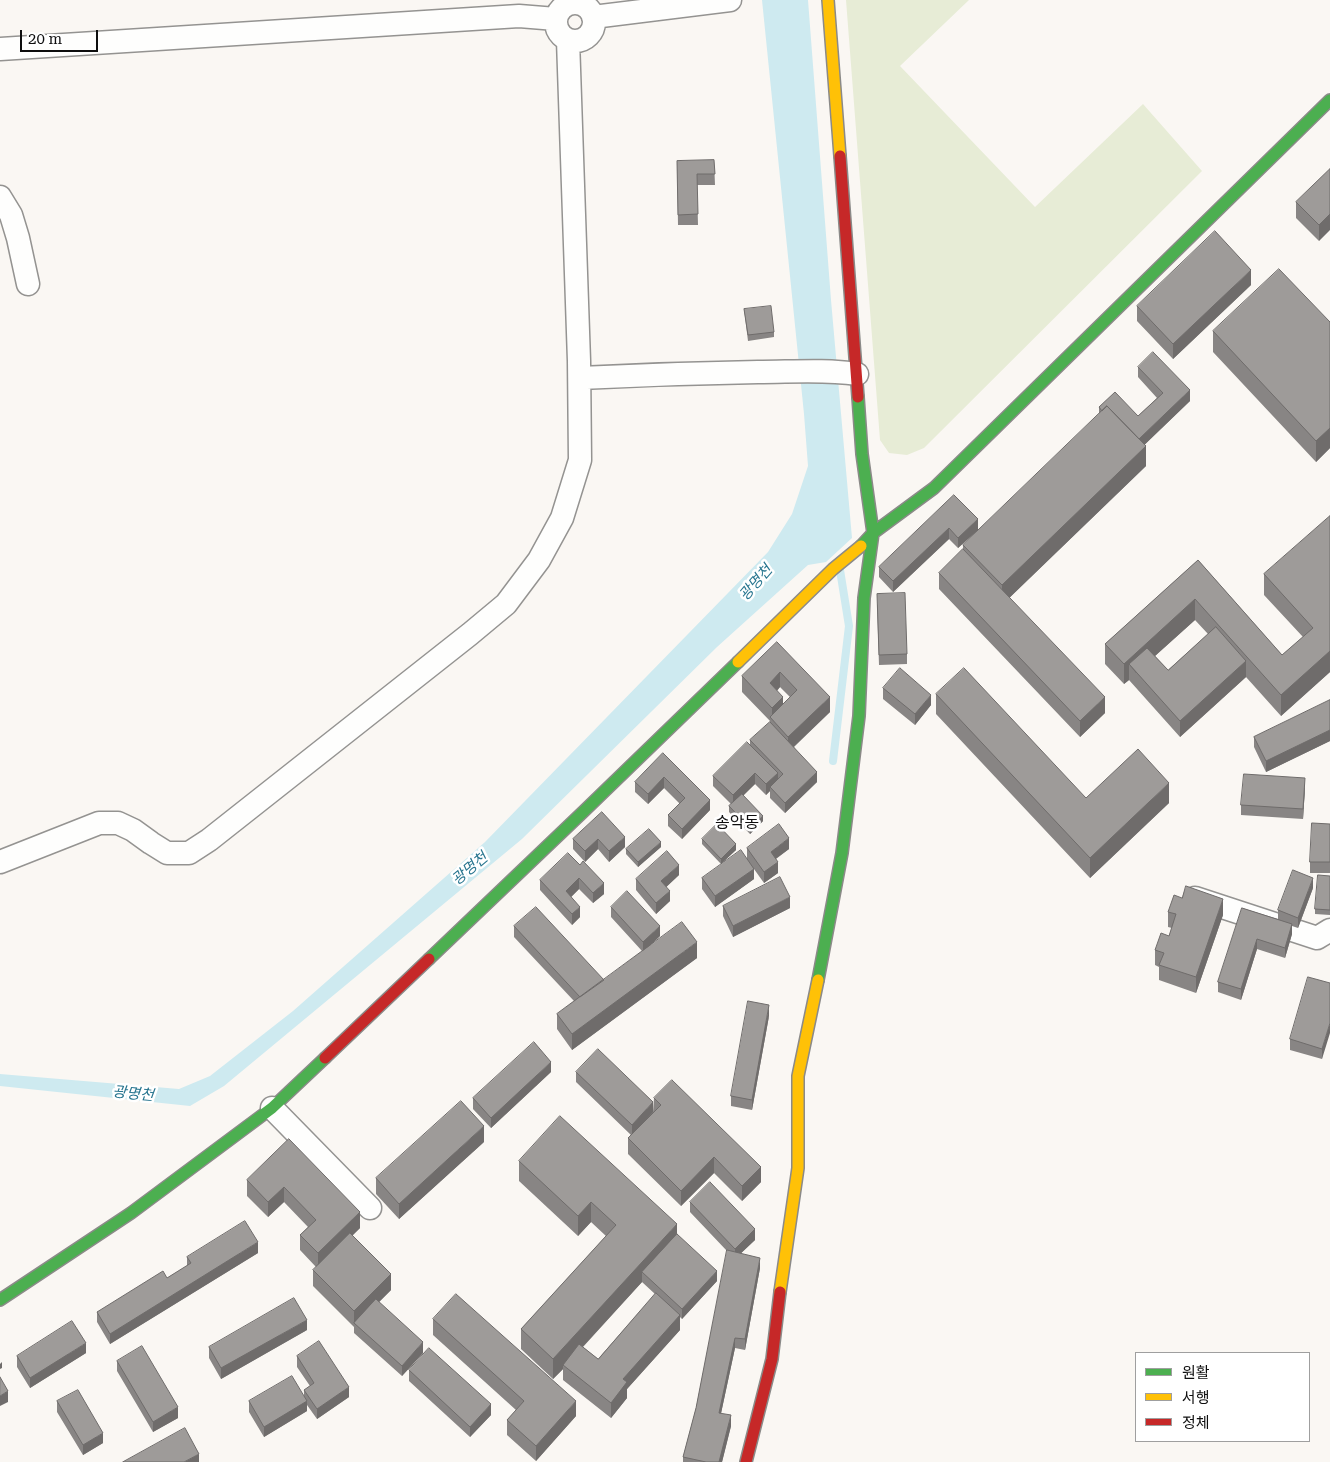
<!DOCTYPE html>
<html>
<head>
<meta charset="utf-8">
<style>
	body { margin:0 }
	#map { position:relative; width:1330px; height:1462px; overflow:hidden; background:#faf7f3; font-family:"Roboto Serif","Noto Sans KR",serif }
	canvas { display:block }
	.legend { position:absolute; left:1135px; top:1352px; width:175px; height:90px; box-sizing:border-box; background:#fff; border:1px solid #9f9f9f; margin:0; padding:6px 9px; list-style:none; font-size:15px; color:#0e0e0e }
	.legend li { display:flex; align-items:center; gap:10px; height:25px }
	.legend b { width:25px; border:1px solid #9f9f9f }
	.scale { position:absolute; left:20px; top:30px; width:78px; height:22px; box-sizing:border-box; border:2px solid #0e0e0e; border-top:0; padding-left:6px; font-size:15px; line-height:18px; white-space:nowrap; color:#0e0e0e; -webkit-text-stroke:4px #fff; paint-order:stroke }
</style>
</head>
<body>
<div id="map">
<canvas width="1330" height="1462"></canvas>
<ul class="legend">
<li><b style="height:6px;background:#4caf50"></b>원활</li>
<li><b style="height:6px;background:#ffc107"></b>서행</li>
<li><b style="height:6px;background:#c62828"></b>정체</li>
</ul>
<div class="scale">20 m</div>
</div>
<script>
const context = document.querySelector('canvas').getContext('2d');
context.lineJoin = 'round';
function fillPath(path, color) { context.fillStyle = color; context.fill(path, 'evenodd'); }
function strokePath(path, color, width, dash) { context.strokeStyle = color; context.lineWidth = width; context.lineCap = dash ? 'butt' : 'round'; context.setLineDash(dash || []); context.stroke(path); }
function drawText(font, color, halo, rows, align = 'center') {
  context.font = font + ' "Roboto Serif","Noto Sans KR",serif'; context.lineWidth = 5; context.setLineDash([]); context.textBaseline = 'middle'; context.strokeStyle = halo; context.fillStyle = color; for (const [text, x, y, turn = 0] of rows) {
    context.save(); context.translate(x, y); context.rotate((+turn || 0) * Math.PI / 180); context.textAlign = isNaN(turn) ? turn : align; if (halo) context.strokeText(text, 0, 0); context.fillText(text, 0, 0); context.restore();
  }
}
fillPath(new Path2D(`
	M846 0H969L900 66 1035 207 1143 104 1202 171 924 448 907 455 889 453 880 440Z`), '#e7ecd6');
fillPath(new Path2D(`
	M762 0H808L831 300 852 538 826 562 808 565 717 647 522 839 224 1086 190 1106 0 1086V1074L179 1089 210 1076 293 1011 485 842 768 552 792 514 808 466 804 414Z`), '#ceeaf0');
strokePath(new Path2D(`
	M833 761 849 626 840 570`), '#ceeaf0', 8);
const street = new Path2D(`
	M556 22a19 19 0 1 1 38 0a19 19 0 1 1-38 0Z
	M593 17 730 0
	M0 49 519 16 556 19
	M0 197 11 215 18 238 28 284
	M580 378C639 375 698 373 758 372 791 372 825 369 857 374
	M0 862 99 823H118L133 830 151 843 167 853H189L209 840 470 634 506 604 539 560 562 518 580 460 579 361 568 40
	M1195 898 1317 938 1330 930
	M272 1108 370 1208`);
const fast = new Path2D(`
	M861 546 873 533 934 488 1330 100
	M429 959 583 812 738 662
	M818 980 842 853 859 716 864 598 873 533 862 454 858 397
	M0 1300 131 1213 272 1108 325 1058`);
const slow = new Path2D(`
	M828 0 840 156
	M738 662 833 569 861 546
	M780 1292 798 1168V1076L818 980`);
const jam = new Path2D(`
	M840 156 858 397
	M325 1058 429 959
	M746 1462 772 1359 780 1292`);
strokePath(street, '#949391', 25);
strokePath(fast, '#8b8a88', 14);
strokePath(slow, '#8b8a88', 14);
strokePath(jam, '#8b8a88', 14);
strokePath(street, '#fefefd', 22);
strokePath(fast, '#4caf50', 11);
strokePath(slow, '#ffc107', 11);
strokePath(jam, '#c62828', 11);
fillPath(new Path2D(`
	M714 160 715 185H697L698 225H678L677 161Z
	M1330 169 1319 241 1296 218V202Z
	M1251 285 1173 359 1137 321V306Z
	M744 309 774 332V337L748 341Z
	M1330 322V448L1316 462 1213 352V331Z
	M1138 367 1190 401 1144 445 1146 466 1009 598 1105 713 1080 737 939 589V573L963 549V545L1099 414V407L1138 416 1157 398 1138 377Z
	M954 495 978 530 958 548 949 539 893 592 879 577V567Z
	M1330 516V672L1281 716 1246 677 1180 737 1129 680 1124 684 1105 664V644L1198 560 1282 655 1303 637 1264 595V574ZM1195 620 1208 634 1168 670 1155 656Z
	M877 604 907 654V664L879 665Z
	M777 642 830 712 794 747 817 782 785 813 770 798V791L766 795 755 784 743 795 763 821 750 834 729 812V806L731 804 713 786V776L750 745V740L770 722V721L742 692V676ZM780 687 790 697 783 704 777 691Z
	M883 688 931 705 915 725 883 699Z
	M936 694 1086 798 1169 803 1090 878 936 714Z
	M1330 700V741L1266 772 1254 747V737Z
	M663 753 710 810 682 839 668 826V815L680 804 664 788 648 804 635 792V782Z
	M1305 788 1303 819 1241 815V805Z
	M602 812 625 847 609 862 598 849 585 862 573 849V839Z
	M1330 824V873H1310V862Z
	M702 839 736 850 721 864 702 844Z
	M661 847 638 867 626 854V849Z
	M747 848 789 849 776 859 778 873 764 883 754 869V879L715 907 702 889V878L747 858Z
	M580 865 604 894 593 903 579 889 571 897 580 917 572 925 540 890V880Z
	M679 875 666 887 670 901 656 914 636 890V879Z
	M1330 876V915L1315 914V909Z
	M1313 888 1298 928 1292 926V934L1285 958 1257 949 1241 1000 1218 992V982L1242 908 1278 919V910Z
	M723 906 790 908 733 937 723 916Z
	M611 907 660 936 651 945 697 958 572 1050 557 1029V1014L574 1001 514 937V926L604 980 642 951 611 917Z
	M1168 912 1223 915 1196 993 1159 980V967L1155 965V950L1169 936 1172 928 1168 927Z
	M1330 983 1322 1059 1290 1050V1039Z
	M769 1016 752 1110 731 1106V1096Z
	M551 1072 491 1128 473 1109V1098Z
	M576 1072 653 1112 654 1098 761 1182 742 1201 714 1173 681 1206 628 1154V1138L631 1135 576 1082Z
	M289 1139 360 1228 352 1236 391 1290 379 1302 423 1353 402 1376 354 1333V1326V1327L313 1286V1270L316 1267 300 1250V1235L308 1227 284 1202 268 1217 247 1196V1180Z
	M484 1142 399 1219 376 1194V1178Z
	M519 1161 677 1234 717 1281 682 1319 680 1317V1330L627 1389V1398L611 1418 563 1380V1369L553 1379 521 1349V1329L606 1236 591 1222 578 1236 519 1181ZM642 1282 655 1294 598 1359 583 1347Z
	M690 1202 755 1240 741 1253 760 1268 745 1350 735 1348 721 1413 731 1426 722 1462H683V1457L696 1408 727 1251 690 1212Z
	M258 1253 110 1344 97 1322V1312L167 1278 187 1266V1257Z
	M433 1319 576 1416 536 1461 507 1435V1420L516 1410 433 1335Z
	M307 1330 221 1379 209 1358V1347Z
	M86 1353 30 1388 17 1367V1356Z
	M297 1356 349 1397 317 1419 307 1405V1411L264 1437 249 1412V1401L304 1396V1390L310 1386 297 1367Z
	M117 1361 178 1418 153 1432 117 1371Z
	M409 1370 491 1415 470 1437 409 1381Z
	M57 1401 103 1443 83 1455 57 1412Z`), '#888584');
fillPath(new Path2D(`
	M1330 214V230L1319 241V225Z
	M1251 270V285L1173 359V344Z
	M1190 390V401L1134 455V444Z
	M1330 428V448L1316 462V441Z
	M1146 446V466L1002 605V585Z
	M978 519V530L958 548V538Z
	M949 528V539L893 592V581Z
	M1195 599V620L1136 673 1129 664V680L1124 684V664Z
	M1330 651V672L1281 716V695Z
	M1246 661V677L1180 737V721Z
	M780 672V687L770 698V683Z
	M931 695V705L915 725V714Z
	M783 697V712L772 719V708Z
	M830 697V712L788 752V737Z
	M1105 697V713L1080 737V721Z
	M1330 730V741L1266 772V761Z
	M817 772V782L785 813V803Z
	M755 773V784L733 806V795Z
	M778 773V783L770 787V791L766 795V784Z
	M664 777V788L648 804V794Z
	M1305 778V788L1303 819V809Z
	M1169 783V803L1090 878V858Z
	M710 800V810L682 839V829Z
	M763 816V821L750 834V828Z
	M625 837V847L609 862V851Z
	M789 838V849L771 862V852Z
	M598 839V849L585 862V851Z
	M661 842V847L638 867V862Z
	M736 844V850L721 864V859Z
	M778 862V873L764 883V872Z
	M679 865V875L661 892V881Z
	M754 869V879L715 907V896Z
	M579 878V889L566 902V891Z
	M1313 878V888L1298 928V918Z
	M604 883V894L593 903V893Z
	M670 891V901L656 914V903Z
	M790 897V908L733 937V926Z
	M1223 899V915L1196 993V977Z
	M580 907V917L572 925V914Z
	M1292 924V934L1285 958V948Z
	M660 926V936L643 952V942Z
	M1257 939V949L1241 1000V989Z
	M697 942V958L572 1050V1034Z
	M769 1005V1016L752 1110V1100Z
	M1330 1023V1033L1322 1059V1049Z
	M551 1062V1072L491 1128V1118Z
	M653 1102V1112L632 1135V1125Z
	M484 1126V1142L399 1219V1204Z
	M714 1157V1173L681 1206V1191Z
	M761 1167V1182L742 1201V1186Z
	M284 1187V1202L268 1217V1202Z
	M591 1202V1222L578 1236V1216Z
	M360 1212V1228L318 1269V1253Z
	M677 1224V1244L642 1272V1282L565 1366 563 1365V1369L553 1379V1359Z
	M755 1229V1240L735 1259V1249Z
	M258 1242V1253L110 1344V1334Z
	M760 1258V1268L745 1350V1339Z
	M717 1271V1281L682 1319V1309Z
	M391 1274V1290L356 1325 354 1323V1327V1311Z
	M680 1315V1330L627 1389V1398L611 1418V1403L623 1379Z
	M307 1320V1330L221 1379V1368Z
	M735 1338V1348L719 1423V1413Z
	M423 1342V1353L402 1376V1366Z
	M86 1343V1353L30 1388V1378Z
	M2 1362V1368L0 1369V1364Z
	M349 1387V1397L317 1419V1409Z
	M8 1391V1402L0 1406V1396Z
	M307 1401V1411L264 1437V1427Z
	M576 1401V1416L536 1461V1446Z
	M491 1404V1415L470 1437V1427Z
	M178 1407V1418L153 1432V1422Z
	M731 1415V1426L722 1462H719Z
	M103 1433V1443L83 1455V1445Z
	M199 1454V1462H184Z`), '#6f6c6b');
const building = new Path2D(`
	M714 160 715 174H697L698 214 678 215 677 161Z
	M1330 169V214L1319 225 1296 202Z
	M1215 231 1251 270 1173 344 1137 306Z
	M1279 269 1330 322V428L1316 441 1213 331Z
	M771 306 774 332 748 335 744 309Z
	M1153 352 1190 390 1139 439 1107 406 1102 411 1099 407 1115 392 1138 416 1163 393 1138 367Z
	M1107 406 1146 446 1002 585 963 545Z
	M954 495 978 519 958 538 949 528 893 581 879 567Z
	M1330 516V651L1281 695 1195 599 1124 664 1105 644 1198 560 1282 655 1313 628 1264 574Z
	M963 549 1105 697 1080 721 939 573Z
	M905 593 907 654 879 655 877 594Z
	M1216 627 1246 661 1180 721 1129 664 1147 648 1168 670Z
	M777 642 830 697 788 737 770 717 797 690 780 672 770 683 783 697 772 708 742 676Z
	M900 668 931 695 915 714 883 688Z
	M964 668 1086 798 1138 749 1169 783 1090 858 936 694Z
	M1330 700V730L1266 761 1254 737Z
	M770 722 817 772 785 803 770 787 783 774 750 740Z
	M747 742 778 773 766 784 755 773 733 795 713 776Z
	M663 753 710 800 682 829 668 815 685 798 664 777 648 794 635 782Z
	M1244 774 1305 778 1303 809 1241 805Z
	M742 794 763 816 750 828 729 806Z
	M602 812 625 837 609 851 598 839 585 851 573 839Z
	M1312 823 1330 824V862H1310Z
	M717 824 736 844 721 859 702 839Z
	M779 824 789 838 771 852 778 862 764 872 747 848Z
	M649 829 661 842 638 862 626 849Z
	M741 850 754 869 715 896 702 878Z
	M667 851 679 865 661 881 670 891 656 903 636 879Z
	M568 853 580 865 583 861 604 883 593 893 579 878 566 891 580 907 572 914 540 880Z
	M1293 870 1313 878 1298 918 1278 910Z
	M1318 875 1330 876V910L1315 909Z
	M780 877 790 897 733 926 723 906Z
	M1186 886 1223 899 1196 977 1159 965 1164 953 1155 950 1161 933 1169 936 1176 914 1168 912 1174 895 1182 898Z
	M627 891 660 926 643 942 611 907Z
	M536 907 604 980 580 997 514 926Z
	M1242 908 1292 924 1285 948 1257 939 1241 989 1218 982Z
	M682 922 697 942 572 1034 557 1014Z
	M1308 977 1330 983V1023L1322 1049 1290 1039Z
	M748 1001 769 1005 752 1100 731 1096Z
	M534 1042 551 1062 491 1118 473 1098Z
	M598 1049 653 1102 632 1125 576 1072Z
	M672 1080 761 1167 742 1186 714 1157 681 1191 628 1138 661 1105 654 1098Z
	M461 1101 484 1126 399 1204 376 1178Z
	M560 1116 677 1224 553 1359 521 1329 616 1225 591 1202 578 1216 519 1161Z
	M289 1139 360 1212 318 1253 300 1235 316 1220 284 1187 268 1202 247 1180Z
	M710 1182 755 1229 735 1249 690 1202Z
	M245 1221 258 1242 110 1334 97 1312 163 1271 167 1278 191 1263 187 1257Z
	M350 1233 391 1274 354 1311 313 1270Z
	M677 1234 717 1271 682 1309 642 1272Z
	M727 1250 760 1258 745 1339 735 1338 719 1413 731 1415 719 1462H706L683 1457 696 1408Z
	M656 1293 680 1315 623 1379 627 1382 611 1403 563 1365 579 1344 598 1359Z
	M456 1294 576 1401 536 1446 507 1420 524 1401 433 1319Z
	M294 1298 307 1320 221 1368 209 1347Z
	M376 1299 423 1342 402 1366 354 1323Z
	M72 1321 86 1343 30 1378 17 1356Z
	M319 1341 349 1387 317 1409 304 1390 314 1383 297 1356Z
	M142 1346 178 1407 153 1422 117 1361Z
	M429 1348 491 1404 470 1427 409 1370Z
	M292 1376 307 1401 264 1427 249 1401Z
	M0 1377 8 1391 0 1396Z
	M78 1390 103 1433 83 1445 57 1401Z
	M185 1428 199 1454 184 1462H123Z`);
fillPath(building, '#9e9b99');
strokePath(building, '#6f6c6b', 1);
drawText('italic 15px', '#27758f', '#fff', [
	["광명천",756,583,-49],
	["광명천",470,869,-40],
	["광명천",133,1094,6]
]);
drawText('16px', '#0e0e0e', '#fff', [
	["송악동",737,823]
]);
</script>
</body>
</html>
